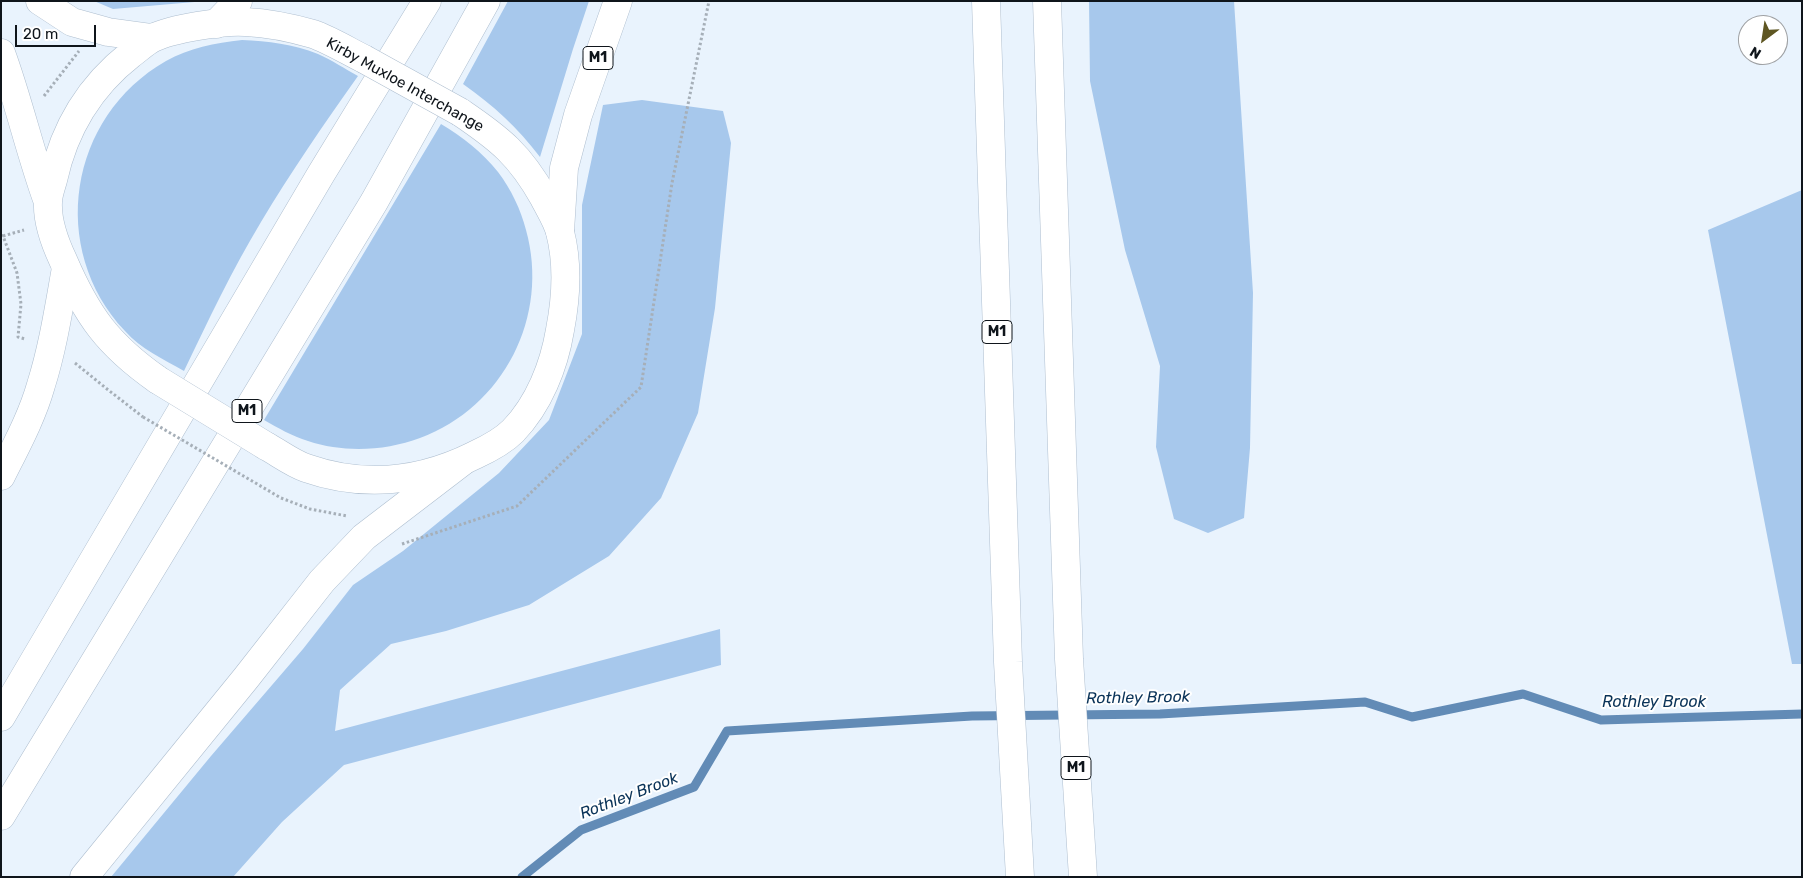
<!DOCTYPE html>
<html>
<head>
<meta charset="utf-8">
<style>
	body { margin:0 }
	#map { position:relative; width:1803px; height:878px; overflow:hidden; background:#e9f3fd; font-family:Rubik,sans-serif }
	canvas { display:block }
	.frame { position:absolute; inset:0; border:2px solid #0f151b; pointer-events:none }
	.north { position:absolute; left:1738px; top:15px; width:50px; height:50px; box-sizing:border-box; background:#fff; border:1px solid #9fa1a4; border-radius:50%; rotate:211deg; font-size:14px; font-weight:700; line-height:20px; text-align:center; color:#0f151b }
	.north::after { content:''; display:block; margin:auto; width:18px; height:22px; background:#5e5622; clip-path:polygon(50% 0,100% 100%,50% 72%,0 100%) }
	.scale { position:absolute; left:15px; top:25px; width:81px; height:22px; box-sizing:border-box; border:2px solid #0f151b; border-top:0; padding-left:6px; font-size:15px; line-height:18px; white-space:nowrap; color:#0f151b; -webkit-text-stroke:4px #fff; paint-order:stroke }
</style>
</head>
<body>
<div id="map">
<canvas width="1803" height="878"></canvas>
<div class="frame"></div>
<div class="north">N</div>
<div class="scale">20 m</div>
</div>
<script>
const context = document.querySelector('canvas').getContext('2d');
context.lineJoin = 'round';
function fillPath(path, color) { context.fillStyle = color; context.fill(path, 'evenodd'); }
function strokePath(path, color, width, dash) { context.strokeStyle = color; context.lineWidth = width; context.lineCap = dash ? 'butt' : 'round'; context.setLineDash(dash || []); context.stroke(path); }
function drawText(font, color, halo, rows, align = 'center') {
  context.font = font + ' Rubik,sans-serif'; context.lineWidth = 4; context.setLineDash([]); context.textBaseline = 'middle'; context.strokeStyle = halo; context.fillStyle = color; for (const [text, x, y, turn = 0] of rows) {
    context.save(); context.translate(x, y); context.rotate((+turn || 0) * Math.PI / 180); context.textAlign = isNaN(turn) ? turn : align; if (halo) context.strokeText(text, 0, 0); context.fillText(text, 0, 0); context.restore();
  }
}
fillPath(new Path2D(`
	M94 1H206L113 9Z
	M508 1H589L573 49 540 157C517 127 494 106 463 84Z
	M1089 1H1234L1253 293 1250 448 1244 518 1208 533 1174 519 1156 447 1160 366 1125 250 1090 81Z
	M242 40C268 41 293 44 318 54 332 60 345 69 358 76 324 124 291 172 261 222 232 270 208 321 184 371 163 359 141 349 125 331 48 249 68 117 166 61 189 48 215 43 242 40Z
	M642 100 723 111 731 143 715 308 698 413 661 498 609 556 529 605 446 631 391 644 340 690 335 731 720 629 721 665 344 765 282 822 233 877H111L211 756 303 649 353 585 403 551 499 473 549 420 582 334V205L603 105Z
	M441 124C463 137 482 152 498 172 511 189 521 210 526 230 550 316 504 407 420 438 385 451 344 453 308 441 292 436 278 428 264 420Z
	M1802 190V664H1792L1708 230Z`), '#a7c8ec');
strokePath(new Path2D(`
	M522 877 581 830 694 787 727 731 972 716 1160 714 1365 702 1412 717 1523 694 1601 720 1802 714`), '#628bb6', 9);
const secondary = new Path2D(`
	M40 1 72 22 108 32 152 38
	M1 53C19 102 30 153 48 202
	M158 380C108 345 87 316 63 260 55 243 47 221 48 202 48 195 51 187 53 180 64 129 90 86 131 54 138 49 145 42 153 38 171 29 225 20 246 22 268 23 292 28 313 34 330 40 348 51 364 59
	M266 446C279 453 292 463 306 468 363 488 421 482 475 455 488 449 502 442 513 431 539 404 554 366 560 330 566 299 568 263 560 232 557 220 549 208 544 198 520 155 500 139 460 112`);
const highway = new Path2D(`
	M986 1 1008 662 1020 877
	M1047 1 1069 659 1083 877
	M216 24 238 1
	M560 231 564 168 578 115 618 1
	M1 476C16 446 32 417 41 385 53 347 59 307 66 268
	M1 717 321 174 427 1
	M1 816 374 202 486 1
	M84 877 246 678 322 581 364 537 462 462`);
strokePath(secondary, '#aebecf', 29);
strokePath(highway, '#aebecf', 29);
strokePath(new Path2D(`
	M44 96 79 51
	M1 235 3 236 17 273 21 304 18 337 25 339
	M3 236 24 230
	M75 363 107 389 143 417
	M281 498 310 509 347 516
	M402 544 517 506 641 387 672 183 709 1`), '#a6afb8', 3, [2.5, 2.5]);
strokePath(secondary, '#fff', 28);
strokePath(highway, '#fff', 28);
const secondaryBridge = new Path2D(`
	M364 59 460 112
	M158 380 266 446`);
strokePath(secondaryBridge, '#aebecf', 29, []);
strokePath(new Path2D(`
	M143 417 281 498`), '#a6afb8', 3, [2.5, 2.5]);
strokePath(secondaryBridge, '#fff', 28);
for (const [x, y, w] of [
	[598,58,30],
	[997,332,30],
	[247,411,30],
	[1076,768,30]
]) { const box = new Path2D(); box.roundRect(x - w / 2, y - 11.5, w, 23, 4); context.fillStyle = '#fff'; context.fill(box); strokePath(box, '#0f151b', 1); }
drawText('bold 14px', '#0f151b', null, [
	["M1",598,58],
	["M1",997,332],
	["M1",247,411],
	["M1",1076,768]
]);
drawText('15px', '#0f151b', '#fff', [
	["Kirby Muxloe Interchange",405,85,29]
]);
drawText('italic 16px', '#0a3358', '#fff', [
	["Rothley Brook",1138,698,-1],
	["Rothley Brook",1654,702],
	["Rothley Brook",629,796,-21]
]);
</script>
</body>
</html>
